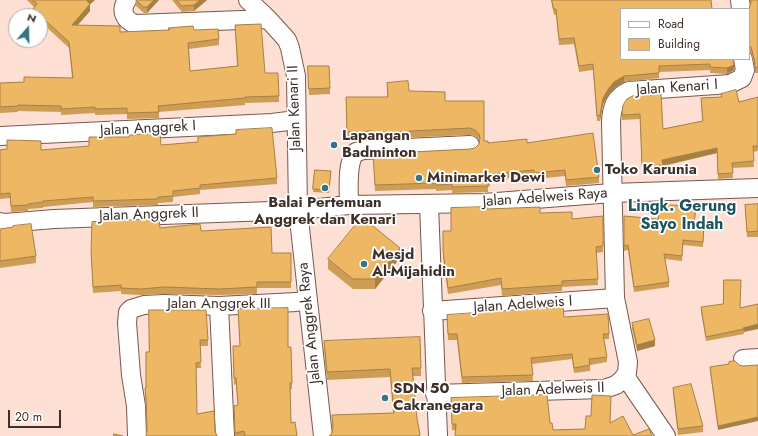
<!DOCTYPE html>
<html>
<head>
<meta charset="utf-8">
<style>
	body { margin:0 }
	#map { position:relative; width:758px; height:436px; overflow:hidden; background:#fddfd3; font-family:Jost,sans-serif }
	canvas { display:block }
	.legend { position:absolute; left:620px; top:8px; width:130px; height:52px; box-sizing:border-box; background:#fff; border:1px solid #b1aca9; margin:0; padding:5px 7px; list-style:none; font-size:12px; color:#3d2f29 }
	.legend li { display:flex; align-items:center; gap:8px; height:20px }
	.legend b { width:20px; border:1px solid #b1aca9 }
	.north { position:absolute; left:8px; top:8px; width:40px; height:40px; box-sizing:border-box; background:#fff; border:1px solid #b1aca9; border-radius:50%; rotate:20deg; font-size:11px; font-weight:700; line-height:16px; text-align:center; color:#3d2f29 }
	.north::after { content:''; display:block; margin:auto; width:14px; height:18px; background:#307683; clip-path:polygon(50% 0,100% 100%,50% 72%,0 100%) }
	.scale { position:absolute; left:8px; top:410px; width:53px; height:18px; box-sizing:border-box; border:2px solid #3d2f29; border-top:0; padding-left:5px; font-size:12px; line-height:14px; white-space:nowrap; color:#3d2f29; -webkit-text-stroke:3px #fff; paint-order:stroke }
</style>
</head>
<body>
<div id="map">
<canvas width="758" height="436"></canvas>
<ul class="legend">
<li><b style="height:5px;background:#fff"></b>Road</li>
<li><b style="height:11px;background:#eeb763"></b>Building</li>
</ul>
<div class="north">N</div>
<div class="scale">20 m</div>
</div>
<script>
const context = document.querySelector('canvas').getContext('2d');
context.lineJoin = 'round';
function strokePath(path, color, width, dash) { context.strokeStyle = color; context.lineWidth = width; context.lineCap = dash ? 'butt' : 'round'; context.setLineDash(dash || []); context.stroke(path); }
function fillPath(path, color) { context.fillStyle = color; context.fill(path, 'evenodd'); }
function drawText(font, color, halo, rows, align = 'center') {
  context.font = font + ' Jost,sans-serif'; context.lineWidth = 3.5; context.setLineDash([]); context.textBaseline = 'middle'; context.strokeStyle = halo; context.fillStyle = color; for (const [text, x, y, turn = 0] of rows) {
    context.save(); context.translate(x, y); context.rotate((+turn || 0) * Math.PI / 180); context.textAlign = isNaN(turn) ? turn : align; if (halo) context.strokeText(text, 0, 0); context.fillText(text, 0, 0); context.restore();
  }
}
const minor = new Path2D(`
	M127 0C120 10 124 21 136 24L268 19
	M248 0 268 19 287 40 290 48 296 76 298 210 323 436
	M740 0 741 9
	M0 136 272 123 296 120
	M349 205C349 191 346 162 356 152L364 150 470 145
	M429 205 438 436
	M0 222 5 223 54 219 298 210 349 205 484 203 612 193 758 188
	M219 306 225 436
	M432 311 615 298
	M743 359 758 358
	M625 376 666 436
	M435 394 604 389 616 385 622 380 627 373 628 362 615 298 611 121C612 107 615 97 629 91L730 84 742 78 745 70 743 59
	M137 436 136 406 131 375 127 323 128 312 131 309 144 305 164 304 219 306 296 302 307 300`);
strokePath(minor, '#78584c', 20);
strokePath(minor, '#fff', 18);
fillPath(new Path2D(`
	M27 0H95L90 4V11L78 25 120 32 168 30V28L194 30 219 39V45L189 49 190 71 237 66 235 25 279 96V102L245 103V105L159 112V118L127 119V114L95 115V113L61 115V112L18 111V112L0 113V83L24 82 72 78 69 48 40 21V16H35L33 15V9L34 7Z
	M136 0H159L147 13H144L136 6Z
	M172 0H207L194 11 182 12Z
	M551 0H711L621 9 733 59 734 70 727 74 710 73V70L659 72V78L624 82 614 88 609 94 603 104 600 121H597L593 70 579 72 574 44 559 45 556 15H554Z
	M750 0H758V73H755V67L751 53 749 51V31L751 4Z
	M308 72 330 88V94L309 95Z
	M387 83 409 91 445 101H484V141L488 143H527L599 177V183L566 186 565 176 535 179 534 176 490 180V186L488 187V192L452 193V190L436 191V189L375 191 373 154 470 149 475 148 479 144 480 142 479 140 475 136 470 135 372 139V137L347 138 346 97H387Z
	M721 94 739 102 758 97V151L753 152 754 167 732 168 733 178 718 179 717 153 663 166V170L642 171 640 119 622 120V115L627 99 663 129 702 121 701 98 721 97Z
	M198 137 277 178V184L200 190V194L173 197V202L158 203V205L93 207V202L43 207V208L28 209V211L11 212 10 198 0 199V150H41L161 145 198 142Z
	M315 170 331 171 329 193 313 192Z
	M758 204V237H747L745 205Z
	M487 209 540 213 572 219 603 216V252L596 253 598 285 562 287V291L502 296 501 285 448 294 443 257V231H451Z
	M696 212 694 223 704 229 703 247 683 245 682 261 665 259 669 282V287L634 292 628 250 624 251V216L658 219Z
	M160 228 201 231 272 253H291V288H257V294L219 295 164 294 141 295 121 294V291L93 293 91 251Z
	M0 229 36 256V263L0 268Z
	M400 258 375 289H353L328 269V259Z
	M758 304 744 332V334L706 341 701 311V307L740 308Z
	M238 309 288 347 292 383V389H290L291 423 297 436H235L234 406 238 405 236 384 234 385 233 346H240Z
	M149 310 208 340V346H200L201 368H196L147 431 146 406 145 393V388H146L149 352Z
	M564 317 609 334V339H604L607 357V362L590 365V371L574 373 572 359 532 364 533 381 462 383 457 340H448L447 320Z
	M632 323 655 346 637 351 632 329Z
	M324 341 421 368V376H413L417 418 420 436H329L332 433 333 430 332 415 393 413 390 377 327 380 324 349Z
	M739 365 743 366 718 430 710 371V367Z
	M673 388 703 426V432L678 435 673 393Z
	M451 398 550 423 553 430 585 429 610 423 633 435 652 436 452 430Z`), '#cd9d55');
fillPath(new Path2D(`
	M88 0H95L87 7V1Z
	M154 0H159L147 13V7Z
	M200 0H207L194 11V5Z
	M90 4V11L72 31V25Z
	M734 65V70L727 74V68Z
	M624 76V82L614 88 609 94 603 104 600 121V115L603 98 609 88 614 82Z
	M717 148V153L662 166V160Z
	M400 248V258L375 289V279Z
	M758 324V329L744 332 743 328Z
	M655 340V346L637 351V345Z
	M758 417V421L718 430V426Z`), '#a78045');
const building = new Path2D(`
	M33 0H88L87 1 90 4 72 25 120 26V32L170 30 168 28 193 26 194 30 218 29 219 39 188 43 190 71 238 66 235 25 261 24 265 73H278L279 96 245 97V98L158 106 159 112 127 113V108L95 109V107L61 109V106L18 105V106L0 107V83L24 82V77L73 78 69 42 33 9 37 4Z
	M136 0H154L147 7H144Z
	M177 0H200L194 5 182 6Z
	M552 0H711L712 9H621V59H733L734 65 727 68 710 67V64L659 66V73L624 76 614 82 609 88 603 98 600 115 597 116 593 64 579 66 574 38 559 39 556 9H554Z
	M751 0H758V67L755 68V62L751 47 749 45V10L751 2Z
	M308 66H329L330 88 309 89Z
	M408 81 409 91 445 92V101H484V141H488V143L527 139V143L593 133 599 177 566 180 565 170 535 173 534 170 490 174V180H488V186L452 187V184L436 185V183L375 185 373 154 470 149 475 148 479 144 480 138 479 134 475 130 470 128 372 133V131L347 132 346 97H388L387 83Z
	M736 90 739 102 758 97V146H753L754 161 732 163 733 173 718 174 717 148 662 160 663 165 642 166 640 114 622 115 623 105 627 99 632 96 661 94 663 129 703 121 701 98 722 97 721 94Z
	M272 128 277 178 200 185V188L173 191V196L158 197V199L93 201V197L43 201V202L28 204V205L11 206 10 193 0 194V150L7 149V140L41 141V150L89 146V137H129V135L160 133 161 145 198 142V137L236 134V130Z
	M315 170 331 171 329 190 313 189Z
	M659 204 696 207 694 223 704 224 703 242 683 240 682 256 664 254 669 282 634 287 628 245 624 246V216L658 219Z
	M758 204V231L747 232 745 205Z
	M487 207V209L540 207V213L572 212V219L603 216V246L596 247 598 279 562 281V285L502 289 501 278 448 288 443 251V231H451V208Z
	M362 217 400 248 375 279H353L328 259Z
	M159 219 160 228 200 224 201 231 271 227 272 253H291V282H257V287L219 289 164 287 141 289 121 288V285L93 287 91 251 92 222Z
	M31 224 36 256 0 261V229L13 227V226Z
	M724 280H741L740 308 758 304V324L743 328 744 329 706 337 701 307 723 304Z
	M563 307 564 317 608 314 609 334H603L607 357 589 359 590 365 574 368 572 354 531 358 533 375 462 377 457 334H448L447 315Z
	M288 308V347H291L292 383H290L291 423 295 422 297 436H245L244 431 235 433 234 406 238 405 236 378H234L233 346H240L238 309Z
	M149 310H206L208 340H200L201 362 196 363 197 414 214 411 215 431 217 436H146L147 430 146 400 145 388H146V352H149Z
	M649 319 655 340 637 345 632 323Z
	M420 337 421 368H412L417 418 420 435 417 436H329L332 433 333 427 332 415 394 413 390 369 327 372 324 341Z
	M735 361 739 365 743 366 758 365V417L718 426 710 367 729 364V362Z
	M691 384 703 426 678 429 673 388Z
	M547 395 550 423H552L553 430 585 429 586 416H591L592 395 611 396 610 423 623 416 633 435 649 429 652 436H455L456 424H452L451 398Z
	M114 434 123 436H114Z`);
fillPath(building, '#eeb763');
strokePath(building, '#a78045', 1);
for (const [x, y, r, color] of [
	[334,145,4,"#307683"],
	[597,170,4,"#307683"],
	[419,178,4,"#307683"],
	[325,188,4,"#307683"],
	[364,264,4,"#307683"],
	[385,398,4,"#307683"]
]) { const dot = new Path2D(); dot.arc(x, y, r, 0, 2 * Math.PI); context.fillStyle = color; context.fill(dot); strokePath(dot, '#fff', 1.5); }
drawText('15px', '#3d2f29', '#fff', [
	["Jalan Kenari I",677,88,-4],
	["Jalan Kenari II",295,108,-92],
	["Jalan Anggrek I",148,129,-3],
	["Jalan Adelweis Raya",545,198,-4],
	["Jalan Anggrek II",149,215,-2],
	["Jalan Anggrek III",219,304],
	["Jalan Adelweis I",523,305,-4],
	["Jalan Anggrek Raya",310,323,-96],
	["Jalan Adelweis II",553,390,-2]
]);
drawText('bold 15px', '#3d2f29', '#fff', [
	["Lapangan",342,136],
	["Badminton",342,153],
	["Toko Karunia",605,170],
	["Minimarket Dewi",427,178],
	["Balai Pertemuan",325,203,"center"],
	["Anggrek dan Kenari",325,220,"center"],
	["Mesjd",372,255],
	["Al-Mijahidin",372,272],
	["SDN 50",393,389],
	["Cakranegara",393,406]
], 'left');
drawText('bold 16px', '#1c545f', '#fff', [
	["Lingk. Gerung",682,207],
	["Sayo Indah",682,225]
]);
</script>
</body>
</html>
